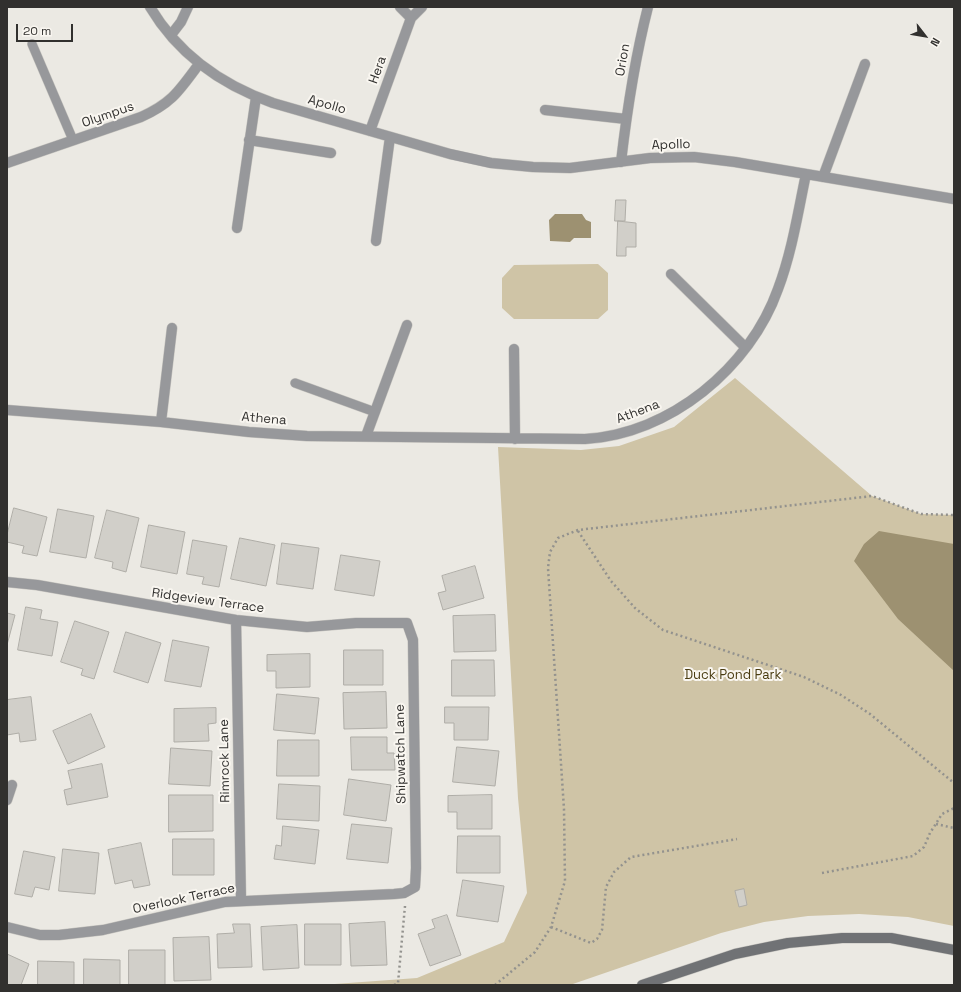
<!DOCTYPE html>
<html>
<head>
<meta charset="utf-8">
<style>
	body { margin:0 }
	#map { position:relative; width:961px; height:992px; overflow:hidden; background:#ebe9e3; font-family:"Space Grotesk",sans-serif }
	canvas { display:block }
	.frame { position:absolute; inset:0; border:8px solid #31302e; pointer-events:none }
	.north { position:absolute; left:905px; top:16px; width:40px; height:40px; -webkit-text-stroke:3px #f9f6f0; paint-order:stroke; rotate:121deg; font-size:11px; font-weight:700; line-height:16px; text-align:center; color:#31302e }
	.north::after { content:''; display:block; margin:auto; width:14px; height:18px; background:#31302e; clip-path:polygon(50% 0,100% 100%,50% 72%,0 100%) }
	.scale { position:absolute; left:16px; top:24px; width:57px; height:18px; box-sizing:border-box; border:2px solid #31302e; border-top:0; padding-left:5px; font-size:12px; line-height:14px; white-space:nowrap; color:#31302e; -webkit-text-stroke:3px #f9f6f0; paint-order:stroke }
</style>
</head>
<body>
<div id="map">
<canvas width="961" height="992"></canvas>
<div class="frame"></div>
<div class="north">N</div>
<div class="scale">20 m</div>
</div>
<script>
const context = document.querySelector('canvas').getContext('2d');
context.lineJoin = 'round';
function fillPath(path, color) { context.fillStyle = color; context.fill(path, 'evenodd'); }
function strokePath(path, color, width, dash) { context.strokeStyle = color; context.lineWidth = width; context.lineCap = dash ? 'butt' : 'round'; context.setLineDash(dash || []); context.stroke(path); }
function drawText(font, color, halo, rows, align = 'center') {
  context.font = font + ' "Space Grotesk",sans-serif'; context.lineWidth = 4; context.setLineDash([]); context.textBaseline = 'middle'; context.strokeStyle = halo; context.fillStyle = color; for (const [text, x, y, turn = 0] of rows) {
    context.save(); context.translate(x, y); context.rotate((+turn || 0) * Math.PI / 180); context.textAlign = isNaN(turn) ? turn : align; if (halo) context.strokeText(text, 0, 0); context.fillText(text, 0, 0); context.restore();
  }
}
fillPath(new Path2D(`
	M598 264 608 273V310L598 319H514L502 308V278L514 265Z
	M735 378 872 496 921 514 954 515V926L908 917 859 914 808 916 764 922 721 933 570 985H321L417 978 504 942 527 893 518 798 498 447 581 450 619 446 674 427Z`), '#cfc4a6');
fillPath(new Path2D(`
	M555 214H582L586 220 591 222V238H574L570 242 550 241 549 220Z
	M879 531 954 544V671L898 619 854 561 864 544Z`), '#9d9171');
const building = new Path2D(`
	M616 200H626L625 221H615Z
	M618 221 636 223V247H626V256H617Z
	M14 508 47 517 37 556 22 553 24 546 7 542V535Z
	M58 509 94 516 86 558 50 552Z
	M107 510 139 518 126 572 112 568 113 562 95 558Z
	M149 525 185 532 177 574 141 567Z
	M240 538 275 545 266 586 231 579Z
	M193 540 227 546 219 587 202 584 204 577 187 574Z
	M282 543 319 548 313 589 277 584Z
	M341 555 380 561 374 596 335 590Z
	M475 566 484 598 443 610 438 593 446 591 442 576Z
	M26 607 42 610 40 619 58 622 52 656 18 650Z
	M7 613 15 615 7 645Z
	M495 615 496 651 454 652 453 616Z
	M75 621 109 632 94 679 81 675 83 669 61 662Z
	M126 632 161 643 148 683 114 672Z
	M173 640 209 647 201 687 165 681Z
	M344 650H383V685H344Z
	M310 654V687L276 688V671H267V655Z
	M452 660H494L495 696H452Z
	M386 692 387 728 344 729 343 693Z
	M277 694 319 698 315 734 274 730Z
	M31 697 36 740 20 742 19 733 7 735V700Z
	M445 707H489L488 740H454V723H445Z
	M216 708V723L208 724 209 741 174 742V709Z
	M91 714 105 747 68 764 53 731Z
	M351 737H387V753H394L395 770H352Z
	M278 740H319V776H277Z
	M457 747 499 751 495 786 453 782Z
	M171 748 212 751 210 786 169 784Z
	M102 764 108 797 67 805 64 790 72 788 68 771Z
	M349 779 391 785 386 821 344 815Z
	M279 784 320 786 319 821 277 819Z
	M169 795H213V831L169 832Z
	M492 795V829H457V812H448V796Z
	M352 824 392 828 388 863 347 859Z
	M283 826 319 830 315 864 274 859 276 845 281 846Z
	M458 836H500V873H457Z
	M173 839H214V875H173Z
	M141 843 150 885 134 888 132 880 115 884 108 850Z
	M63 849 99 853 95 894 59 891Z
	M24 851 55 857 49 890 35 887 32 897 15 894Z
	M463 880 504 886 498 922 457 916Z
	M744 889 747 905 739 907 735 891Z
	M447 915 461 955 430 966 418 934 435 928 432 920Z
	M385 922 387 965 351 966 349 924Z
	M233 924H250L252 967 218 968 217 934 234 933Z
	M305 924H341V965H305Z
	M297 925 299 968 263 970 261 927Z
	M209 937 211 980 174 981 173 938Z
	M129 950H165V985H129Z
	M7 954 29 964 21 985H7Z
	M84 959 120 960V985H84Z
	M38 961 74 962V985H38Z`);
fillPath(building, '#d1cfc9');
strokePath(building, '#afada7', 1);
const lane = new Path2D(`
	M32 44 73 140
	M295 383 375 412`);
const street = new Path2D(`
	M150 7C178 54 222 85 273 103L450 154 491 163 533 167 570 168 650 158 694 157 735 162 954 199
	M400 7 411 18
	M171 35 181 22 188 7
	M545 110 626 119
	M370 131 411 18 422 7
	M249 140 331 153
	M621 162C627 110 635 58 648 7
	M7 163 141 117C172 103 179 91 199 64
	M823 177 865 64
	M237 228 256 97
	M376 241 390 137
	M671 274 745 347
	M514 349 515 439
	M7 410 161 422 249 432 307 436 585 439C670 434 750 368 778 289 792 252 798 212 806 174
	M161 422 172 328
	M366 436 407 325
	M7 582 37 585 236 620 307 627 356 623H407L413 640 416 868 415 887 404 893 394 894 225 902 103 930 59 935H40L7 927
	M236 620 241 900
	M7 800 12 785`);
const secondary = new Path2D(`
	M642 985 735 954 788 943 842 938H891L954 950`);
strokePath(lane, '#c6c4bf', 10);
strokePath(street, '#c6c4bf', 11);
strokePath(secondary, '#c6c4bf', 11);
strokePath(new Path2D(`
	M578 531 611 581 635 608 663 630 804 677 841 695 870 714 954 783
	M936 824 954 828
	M822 873 913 856 924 847 930 833 942 814 954 808
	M551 927 591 943 597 939 602 930 606 887 614 872 631 857 737 839
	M394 985 398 983 405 906
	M495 985 535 952 551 927 565 881 564 809 548 568 550 552 558 538 578 530 872 496 921 514 954 515`), '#93928e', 2.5, [2, 3]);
strokePath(lane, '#97989b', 9);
strokePath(street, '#97989b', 10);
strokePath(secondary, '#707275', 10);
drawText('13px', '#31302e', '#f9f6f0', [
	["Orion",623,60,-80],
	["Hera",378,70,-70],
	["Apollo",327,105,16],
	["Olympus",108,115,-19],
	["Apollo",671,145,-2],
	["Athena",638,412,-21],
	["Athena",264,419,5],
	["Ridgeview Terrace",208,601,8],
	["Shipwatch Lane",401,754,-91],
	["Rimrock Lane",225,761,-91],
	["Overlook Terrace",184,899,-12]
]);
drawText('13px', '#4a3c11', '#f9f6f0', [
	["Duck Pond Park",733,675]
]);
</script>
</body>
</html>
